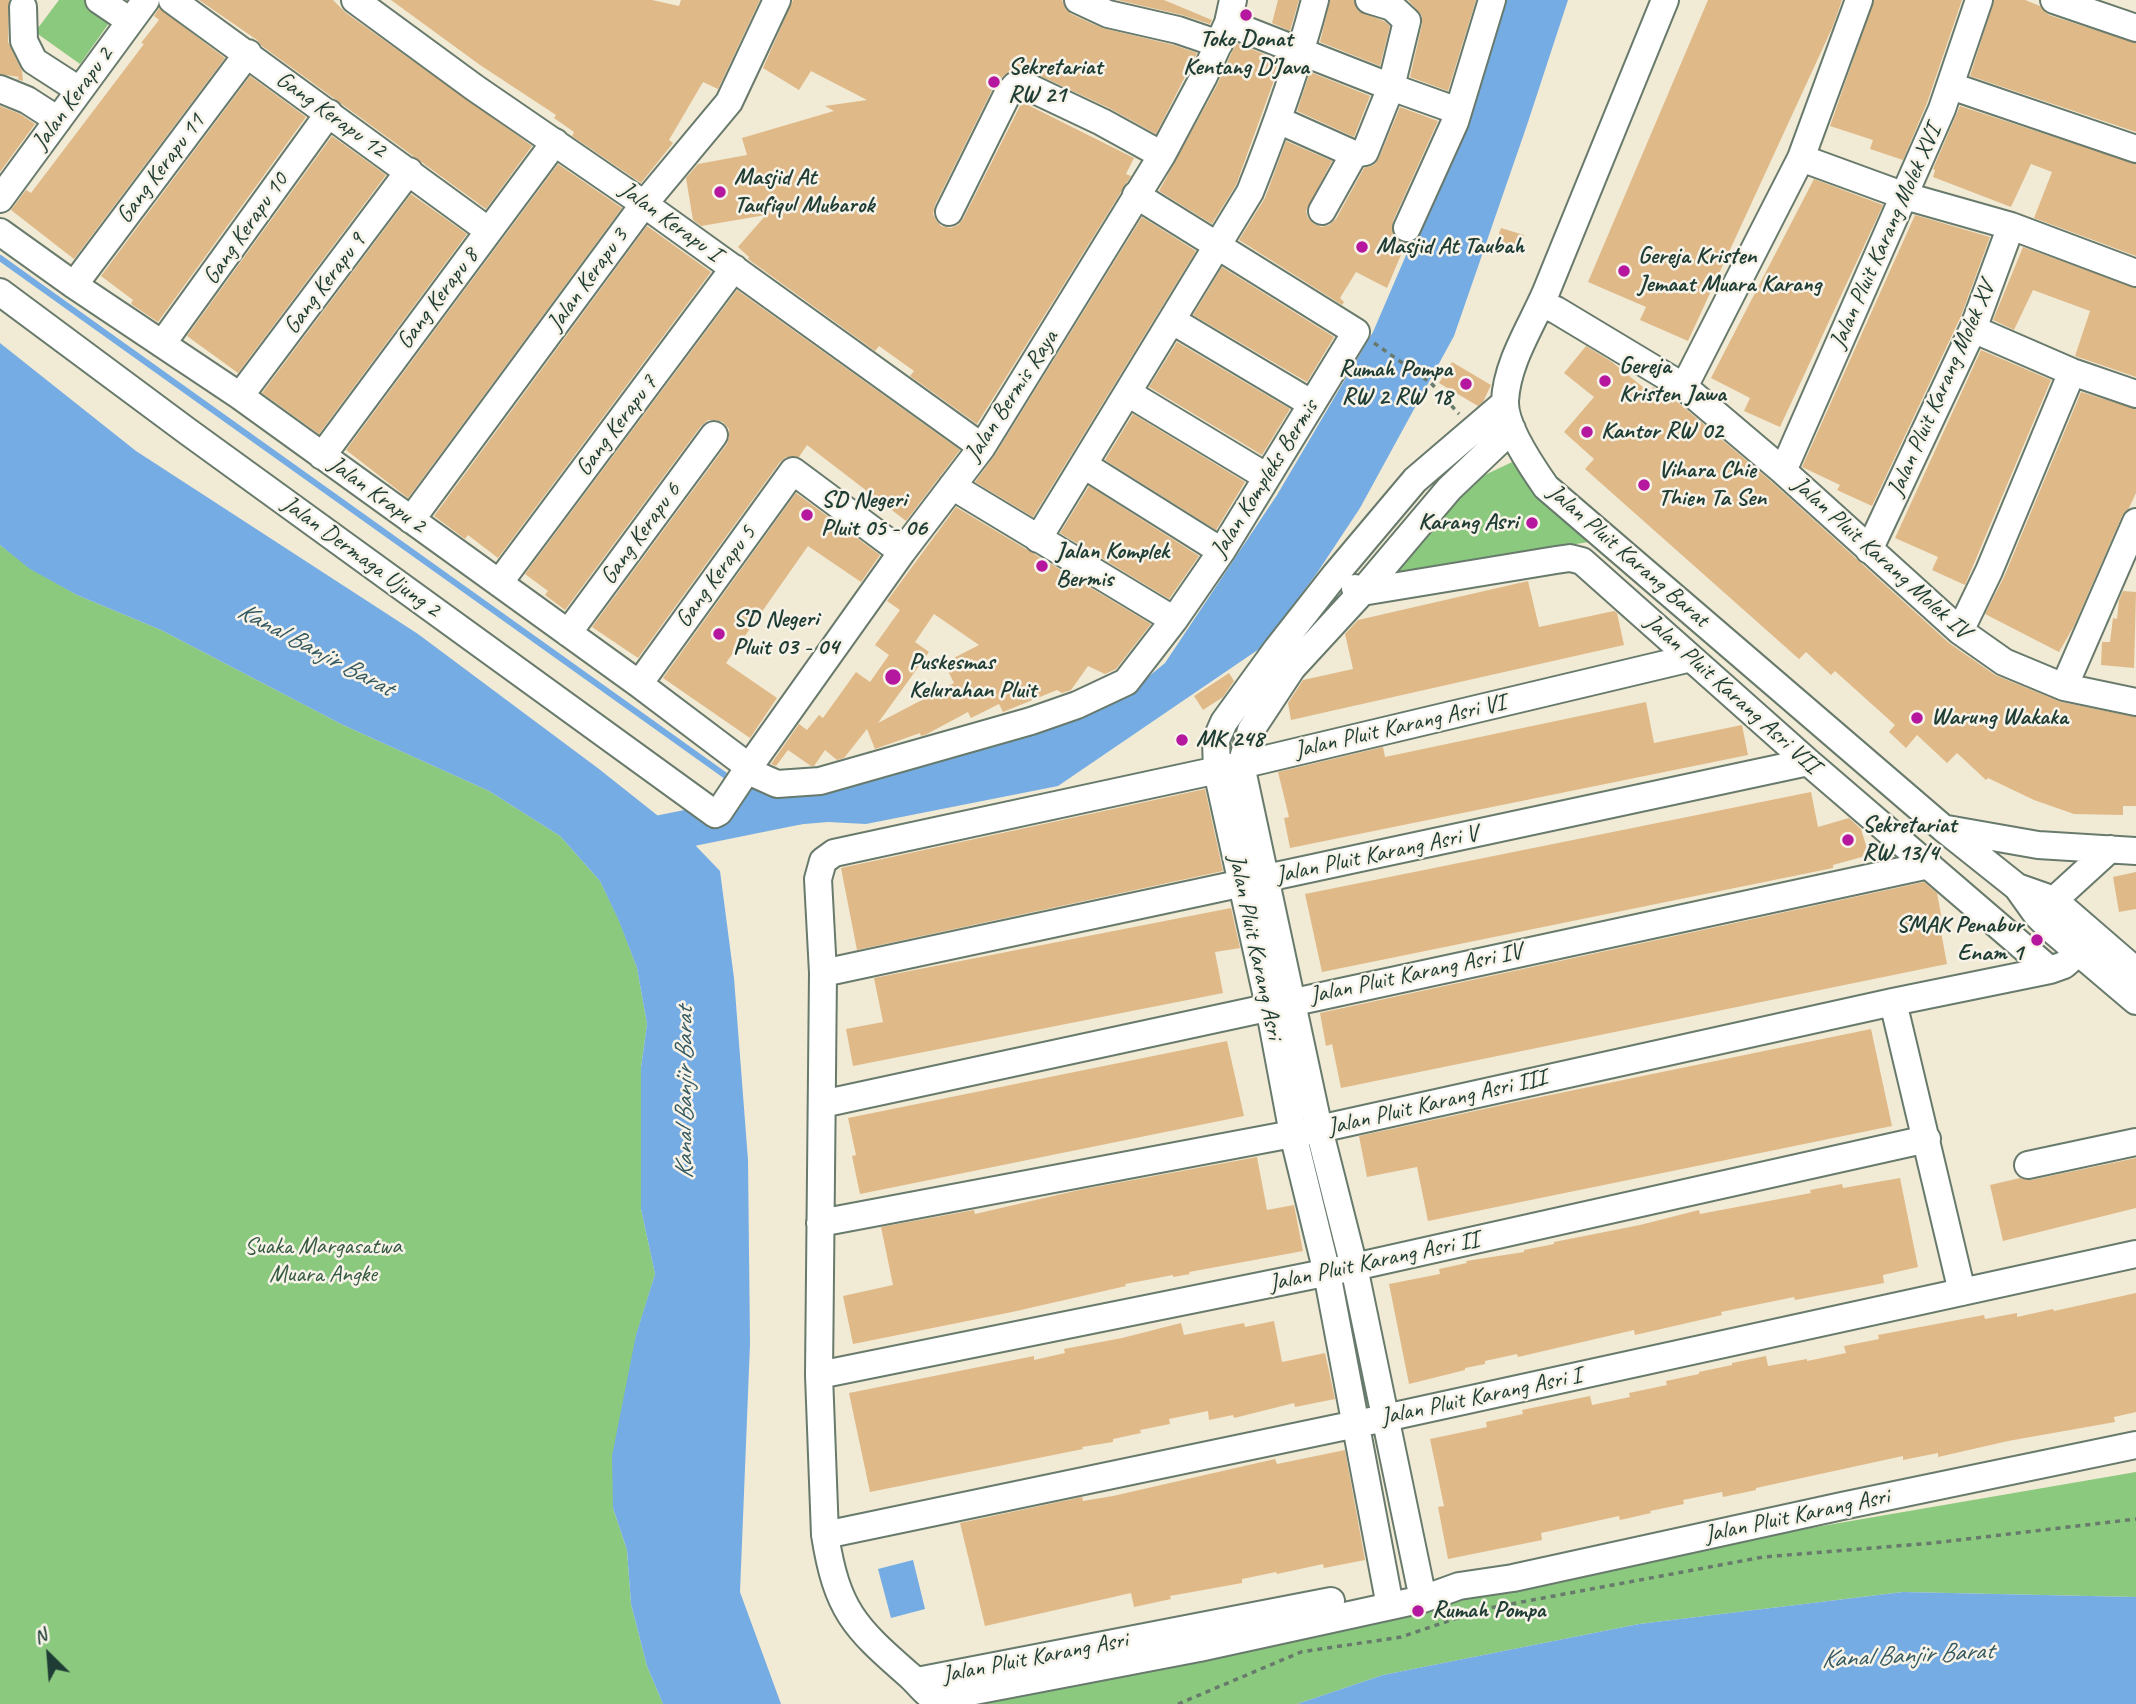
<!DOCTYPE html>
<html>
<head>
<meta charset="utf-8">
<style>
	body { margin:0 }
	#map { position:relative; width:2136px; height:1704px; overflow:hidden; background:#f1ead4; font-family:Caveat,sans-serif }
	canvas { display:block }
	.north { position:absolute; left:14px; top:1620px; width:70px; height:70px; -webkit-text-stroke:5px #f7f3e8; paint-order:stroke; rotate:335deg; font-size:19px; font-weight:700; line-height:28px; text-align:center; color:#1f3d34 }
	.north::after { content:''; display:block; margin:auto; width:24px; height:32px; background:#1f3d34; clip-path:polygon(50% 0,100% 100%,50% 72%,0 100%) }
</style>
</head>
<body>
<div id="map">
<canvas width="2136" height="1704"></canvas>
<div class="north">N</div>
</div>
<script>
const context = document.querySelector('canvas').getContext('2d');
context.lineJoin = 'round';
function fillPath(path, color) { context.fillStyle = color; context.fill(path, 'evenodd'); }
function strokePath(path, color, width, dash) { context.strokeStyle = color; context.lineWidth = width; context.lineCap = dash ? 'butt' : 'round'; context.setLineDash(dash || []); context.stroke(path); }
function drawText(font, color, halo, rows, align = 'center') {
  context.font = font + ' Caveat,sans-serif'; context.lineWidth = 5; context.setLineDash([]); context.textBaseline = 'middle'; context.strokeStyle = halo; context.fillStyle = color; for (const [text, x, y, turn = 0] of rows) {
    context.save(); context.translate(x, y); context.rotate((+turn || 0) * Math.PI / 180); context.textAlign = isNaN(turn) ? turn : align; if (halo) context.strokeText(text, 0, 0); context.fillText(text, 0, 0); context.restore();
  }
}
fillPath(new Path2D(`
	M59 0H89L114 16 80 64 35 32Z
	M1525 456 1595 541 1370 577 1472 481Z
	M0 545 30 568 77 595 161 630 343 725 489 791 560 836 600 881 619 920 637 968 647 1024 641 1068V1209L655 1274 636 1336 613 1508 627 1550 631 1604 647 1666 663 1704H0Z
	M2136 1472V1597L1903 1592 1639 1624 1383 1675 1297 1704H932L920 1681Z`), '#8bc97f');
fillPath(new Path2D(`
	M1500 0H1568L1527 125 1454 336 1360 508 1317 573 1262 647 1058 786 866 824 828 822 757 828 739 797 751 773 774 787 1142 682 1165 663 1277 495 1373 332 1462 125Z
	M0 343 136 451 418 634 599 769 696 846 720 871 734 978 748 1160 750 1344 740 1592 781 1704H663L647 1666 631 1604 627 1550 613 1508 612 1456 636 1335 655 1274 641 1209V1068L647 1024 637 968 619 921 600 881 560 836 489 791 343 725 161 630 77 595 30 569 0 545Z
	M913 1560 925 1609 891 1618 878 1569Z
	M1903 1592 2136 1597V1704H1297L1383 1675 1639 1624Z`), '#76ace4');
strokePath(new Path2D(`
	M0 258 733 781`), '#76ace4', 6);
strokePath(new Path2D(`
	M625 841 798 806`), '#76ace4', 37);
fillPath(new Path2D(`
	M0 0H9L8 42 22 71 23 81 17 79 19 77 0 74Z
	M199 0H333L346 13 532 146 486 209 262 46 257 40Z
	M391 0H652L679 6 681 0H760L718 89 703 82 669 140 673 143 641 183 572 136 574 132 554 118 556 115 480 65Z
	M793 0H1062L1065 8 1071 14 1102 28 1174 45 1197 53 1156 134 1109 108 1030 71H1012L1003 76 993 88 935 205 933 214 936 220 941 226 951 228 958 225 963 219 1022 102 1134 158 1126 174 1131 176 977 424 910 376 914 371 879 346 875 351 748 259 749 257 738 247 766 215 701 226 693 220 686 178 698 164 747 155 742 138 834 111 825 106 867 100 811 71 799 90 763 68Z
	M1117 0H1164L1212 20 1210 24 1182 15Z
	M1278 0H1299L1290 31 1272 23Z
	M1330 0H1354L1358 11 1384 21 1390 26 1380 66 1320 42Z
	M1408 0H1476L1448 91 1410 77 1422 24V16Z
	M1708 0H1842L1833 26 1688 341 1640 320 1646 307 1588 282Z
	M1874 0H1962L1927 103 1903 160 1870 149 1873 140 1830 126Z
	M1994 0H2025L2040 6 2049 15 2136 43V132L1970 76Z
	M159 8 225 58 74 259 11 210 26 190 31 193 144 44 141 43 159 20 154 16Z
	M1236 43 1281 61 1236 185 1212 224 1159 191 1217 85Z
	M1310 72 1370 96 1354 137 1297 111Z
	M250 76 306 117 158 322 131 304 133 300 101 276Z
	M0 106 20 114 35 124 0 172Z
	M1960 106 2136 164V256L2034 218 2052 172 2031 164 2011 207 1933 177 1935 170 1933 169Z
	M1400 107 1438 121 1393 221V236L1400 242 1406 243 1387 288 1356 272 1340 298 1344 302 1342 305 1239 240 1265 198 1286 141 1332 161 1306 211 1308 218 1314 224 1322 227 1329 225 1336 219 1364 168 1374 165 1379 158Z
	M332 136 386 175 238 373 187 336Z
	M558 164 622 208 408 498 346 450Z
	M1814 179 1883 205 1780 427 1744 411 1750 398 1711 378Z
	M411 194 467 234 319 434 262 393Z
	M1915 215 1990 237 1961 316 1872 506 1837 490 1840 485 1802 467Z
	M1142 217 1196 251 1033 517 975 482 995 455Z
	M647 226 711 272 498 558 468 535 465 539 434 516Z
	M1501 228 1524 235 1518 255 1494 248Z
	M2023 247 2136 288V377L2075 356 2090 311 2033 290 2014 330 1993 320Z
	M1222 267 1334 337 1307 382 1193 315Z
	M737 290 960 450 906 521 807 445 799 457H786L780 462 638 658 592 627 727 444 729 437V429L723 422 716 420H708L701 426 565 610 545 595 548 591 525 574Z
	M1177 342 1290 409 1262 455 1149 387Z
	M1586 346 1612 362 1649 392 1653 387 1675 400 1773 483 1949 643 1995 675 2061 702 2136 717V806H2123V815L2074 814 2034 800 1988 778 1986 780 1957 753 1947 763 1917 735 1906 748 1889 732 1895 725 1835 671 1831 675 1806 652 1799 659 1585 469 1594 459 1564 432 1594 397 1564 373Z
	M1981 350 2051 380 1965 585 1932 570 1938 557 1895 538Z
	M1452 362 1491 385 1483 402 1478 406 1439 383Z
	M2081 392 2136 409V493L2129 508 2122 516 2074 626 2059 652 1985 614 2004 577Z
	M1133 414 1245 482 1216 530 1105 460Z
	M1089 486 1199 556 1169 599 1060 533Z
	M796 493 880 555 861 582 808 546 726 663 777 698 750 738 663 678Z
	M956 507 1151 624 1116 669 1105 674 1088 666 1071 690 1062 693 1057 690 1003 712 999 704 971 718 968 712 927 734 921 736 920 733 875 749 867 729 844 758 837 760 825 750 814 766H811L788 750 776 766 771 764 799 724 807 730 819 715 823 718 856 672 870 682 889 655 875 645 900 610 887 601ZM934 614 979 645 944 663 954 683 878 723 929 652 915 642Z
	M1528 581 1539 627 1614 611 1617 613 1624 645 1291 720 1288 703 1303 680 1353 669 1345 634 1358 620Z
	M2123 591 2136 592 2134 668 2101 665 2102 642H2110L2113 618 2117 619 2119 600Z
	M1229 673 1234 681 1223 697 1203 710 1194 696Z
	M1646 702 1654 743 1742 725 1748 755 1290 848 1284 818 1289 817 1278 772 1383 747 1385 757Z
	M1205 789 1223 871 857 950 841 868Z
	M1811 792 1818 827 1849 818 1861 829 1869 855 1833 865V868L1322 972 1305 894Z
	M2136 872V909L2119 912 2113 877Z
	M1924 882 1937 893 1942 920 1939 921 1947 964 1341 1088 1332 1044 1326 1046 1320 1013Z
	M1231 908 1240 948 1215 952 1223 993 853 1066 846 1029 883 1022 874 978Z
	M1871 1029 1892 1126 1428 1221 1417 1167 1367 1177 1359 1136 1521 1101Z
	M1227 1041 1244 1116 860 1194 852 1156 856 1155 848 1118Z
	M1257 1157 1267 1210 1294 1205 1303 1251 1189 1272 1190 1274 1173 1277V1275L1125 1284 1126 1286 1012 1312 853 1344 843 1296 893 1285 881 1227 974 1210 975 1214 1079 1190Z
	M2136 1158V1208L2003 1241 1990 1185 2020 1178 2031 1180Z
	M1900 1178 1918 1267 1883 1275 1884 1283 1795 1300 1794 1297 1721 1312 1722 1315 1635 1335 1634 1330 1518 1357 1517 1354 1485 1361V1364L1465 1368V1370L1409 1384 1389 1284 1440 1274 1439 1269 1467 1263 1466 1261 1524 1252V1250L1554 1244V1242L1640 1225 1699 1210 1700 1214 1811 1193 1810 1190 1842 1184 1843 1188Z
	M2136 1293V1412L2114 1417 2115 1422 2008 1441 1938 1457V1453L1903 1460V1456L1756 1488V1490L1723 1497 1722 1492 1683 1500 1684 1504 1650 1511 1651 1513 1620 1520 1619 1516 1541 1533 1542 1540 1448 1559 1438 1507 1444 1506 1430 1439 1487 1427 1486 1422 1523 1414 1522 1410 1590 1396 1592 1405 1630 1397 1629 1393 1667 1385 1666 1381 1699 1374V1372L1732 1365V1363L1766 1356 1768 1366 1807 1359V1361L1846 1353 1844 1346 1879 1339 1878 1335 1984 1315 1985 1319 2017 1313V1317L2053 1309 2054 1311Z
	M1274 1321 1282 1362 1325 1353 1335 1399 1295 1407 1294 1403 1234 1418 1233 1415 1209 1420 1208 1411 1169 1419 1170 1424 1140 1430 1141 1433 1113 1439V1442L1082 1447 1083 1449 870 1492 849 1393 1034 1356V1360L1065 1353 1064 1349 1122 1338 1181 1323 1184 1335 1244 1323 1245 1327Z
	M1345 1450 1365 1560 1324 1568 1323 1564 1277 1574 1276 1572 1242 1579V1583L1170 1596 1171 1599 1134 1607 1131 1593 985 1626 960 1523 1082 1497 1083 1501 1113 1496 1275 1459 1277 1464Z`), '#e0b989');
const minor = new Path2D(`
	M99 0 130 21
	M172 0 489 231
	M355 0 475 88 644 204 982 447
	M1078 0 1108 14 1178 30 1219 44
	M1665 0C1625 97 1586 195 1546 292 1531 327 1507 362 1505 401 1504 426 1532 467 1546 487L1943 828 2017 887 2037 915 2050 928 2136 1001
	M2054 0 2136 28
	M23 7 24 41 34 61 79 90
	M1228 23 1391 87 1458 111
	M1951 86 2136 149
	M0 89 27 100 58 120
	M1278 120 1354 154 1365 152 1391 87 1407 21 1392 7 1369 0
	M1801 158 1905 196 2011 226 2136 273
	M0 199 146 0
	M1322 211 1354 154
	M949 212 1007 95 1015 86 1024 85 1102 122 1162 155
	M1407 228 1455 122 1492 0
	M0 232 74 285 240 396 639 684 749 767 757 775 777 784 820 781 1031 721 1077 705 1126 682 1174 620 1223 549 1356 332 1136 195
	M74 285 248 53
	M0 292 187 431 715 814 719 812 749 767 902 552 982 447 1162 155 1203 78 1228 23 1233 0
	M1541 304 1556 310 1684 387 1783 471 1960 631 2004 662 2064 687 2136 702
	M1173 321 1312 404
	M1973 329 2072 372 2136 394
	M162 344 329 113
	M1684 387 1801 158 1859 0
	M1128 393 1267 477
	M240 396 409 171
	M322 456 555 142
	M1084 465 1221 551
	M1783 471 1942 109 1979 0
	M952 486 1174 620
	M411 520 644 204 729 102 777 0
	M1038 539 1250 192C1275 129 1298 66 1315 0
	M1869 550 1973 329 2011 226
	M499 583 734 268
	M1355 588 1362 592 1556 560 1570 558 1582 561 1808 762 2050 970
	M1960 631 1989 571 2072 372
	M568 633 714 435
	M1691 658 1241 765 834 853 823 861 818 879 823 973 819 1375 825 1535C837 1610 854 1627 909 1675 919 1683 925 1696 938 1698L1199 1648 1423 1599 1459 1586 1513 1578 1842 1506 2136 1445
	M639 684 793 471 902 552
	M2064 687 2136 522
	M1947 829 2038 845 2136 851
	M2017 887 2054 900 2136 971
	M2041 912 2110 849
	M823 973 1808 762
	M1893 1002 1962 1292
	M822 1104 1929 865
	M2028 1165 2136 1142
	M820 1223 1319 1129 1893 1002 2050 970 2064 965 2079 952
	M819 1375 1354 1267 1927 1139
	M825 1535 1385 1418 2136 1254
	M1423 1599 1354 1267 1319 1129 1241 765 1251 730 1292 668 1362 592 1449 489 1512 429
	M1390 1606 1327 1273 1293 1134 1269 1006 1217 771 1216 740 1224 722 1277 649 1335 575 1415 480 1505 403
	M917 1681 1331 1601`);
strokePath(minor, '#687a6c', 30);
strokePath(new Path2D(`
	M1374 343 1431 383 1459 414
	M1178 1704 1301 1652 1401 1637 1484 1609 1763 1557 1933 1543 2136 1519`), '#687a6c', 3.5, [5, 5]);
strokePath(minor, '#fff', 26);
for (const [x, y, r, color] of [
	[1246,15,7,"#b5179e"],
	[994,82,7,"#b5179e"],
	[720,192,7,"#b5179e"],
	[1362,247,7,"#b5179e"],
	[1624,271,7,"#b5179e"],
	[1605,381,7,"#b5179e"],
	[1466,384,7,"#b5179e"],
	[1587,432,7,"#b5179e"],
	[1644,485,7,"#b5179e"],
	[807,515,7,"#b5179e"],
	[1532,523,7,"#b5179e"],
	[1042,566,7,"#b5179e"],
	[719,634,7,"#b5179e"],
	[893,677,9,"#b5179e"],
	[1917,718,7,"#b5179e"],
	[1182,740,7,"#b5179e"],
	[1848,840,7,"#b5179e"],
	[2037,940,7,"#b5179e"],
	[1418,1611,7,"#b5179e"]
]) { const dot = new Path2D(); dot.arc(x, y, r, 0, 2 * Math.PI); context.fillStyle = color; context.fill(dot); strokePath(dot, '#f7f3e8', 2.5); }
drawText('bold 24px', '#1f3d34', '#f7f3e8', [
	["Toko Donat",1246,40,"center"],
	["Kentang D'Java",1246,68,"center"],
	["Sekretariat",1008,68],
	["RW 21",1008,96],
	["Masjid At",734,178],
	["Taufiqul Mubarok",734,206],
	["Masjid At Taubah",1376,247],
	["Gereja Kristen",1638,257],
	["Jemaat Muara Karang",1638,285],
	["Gereja",1619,367],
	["Kristen Jawa",1619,395],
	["Rumah Pompa",1452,370,"right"],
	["RW 2 RW 18",1452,398,"right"],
	["Kantor RW 02",1601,432],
	["Vihara Chie",1658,471],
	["Thien Ta Sen",1658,499],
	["SD Negeri",821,501],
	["Pluit 05 - 06",821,529],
	["Karang Asri",1518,523,"right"],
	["Jalan Komplek",1056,552],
	["Bermis",1056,580],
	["SD Negeri",733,620],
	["Pluit 03 - 04",733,648],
	["Puskesmas",909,663],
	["Kelurahan Pluit",909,691],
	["Warung Wakaka",1931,718],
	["MK 248",1196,740],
	["Sekretariat",1862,826],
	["RW 13/4",1862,854],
	["SMAK Penabur",2023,926,"right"],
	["Enam 1",2023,954,"right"],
	["Rumah Pompa",1432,1611]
], 'left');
drawText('24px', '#1f3d34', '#f7f3e8', [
	["Jalan Kerapu 2",73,99,-54],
	["Gang Kerapu 12",331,115,36],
	["Gang Kerapu 11",161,169,-53],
	["Jalan Kerapu I",670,222,36],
	["Gang Kerapu 10",246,229,-55],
	["Jalan Pluit Karang Molek XVI",1886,237,-66],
	["Jalan Kerapu 3",588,280,-54],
	["Gang Kerapu 9",325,284,-53],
	["Gang Kerapu 8",438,299,-53],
	["Jalan Pluit Karang Molek XV",1942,389,-66],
	["Jalan Bermis Raya",1012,396,-57],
	["Gang Kerapu 7",617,426,-53],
	["Jalan Kompleks Bermis",1265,479,-58],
	["Jalan Krapu 2",377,495,36],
	["Gang Kerapu 6",641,534,-54],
	["Jalan Pluit Karang Barat",1628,556,41],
	["Jalan Dermaga Ujung 2",361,557,36],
	["Jalan Pluit Karang Molek IV",1881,558,42],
	["Gang Kerapu 5",716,577,-54],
	["Jalan Pluit Karang Asri VII",1732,694,42],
	["Jalan Pluit Karang Asri VI",1400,727,-13],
	["Jalan Pluit Karang Asri V",1377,855,-12],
	["Jalan Pluit Karang Asri",1255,947,78],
	["Jalan Pluit Karang Asri IV",1416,974,-12],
	["Jalan Pluit Karang Asri III",1437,1103,-13],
	["Jalan Pluit Karang Asri II",1374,1262,-12],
	["Jalan Pluit Karang Asri I",1481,1397,-12],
	["Jalan Pluit Karang Asri",1797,1516,-12],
	["Jalan Pluit Karang Asri",1035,1658,-11]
]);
drawText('24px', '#355943', '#f7f3e8', [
	["Suaka Margasatwa",323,1247],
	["Muara Angke",323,1275]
]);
drawText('italic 26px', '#355960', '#f7f3e8', [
	["Kanal Banjir Barat",315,650,28],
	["Kanal Banjir Barat",685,1093,-90],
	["Kanal Banjir Barat",1907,1656,-3]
]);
</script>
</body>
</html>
